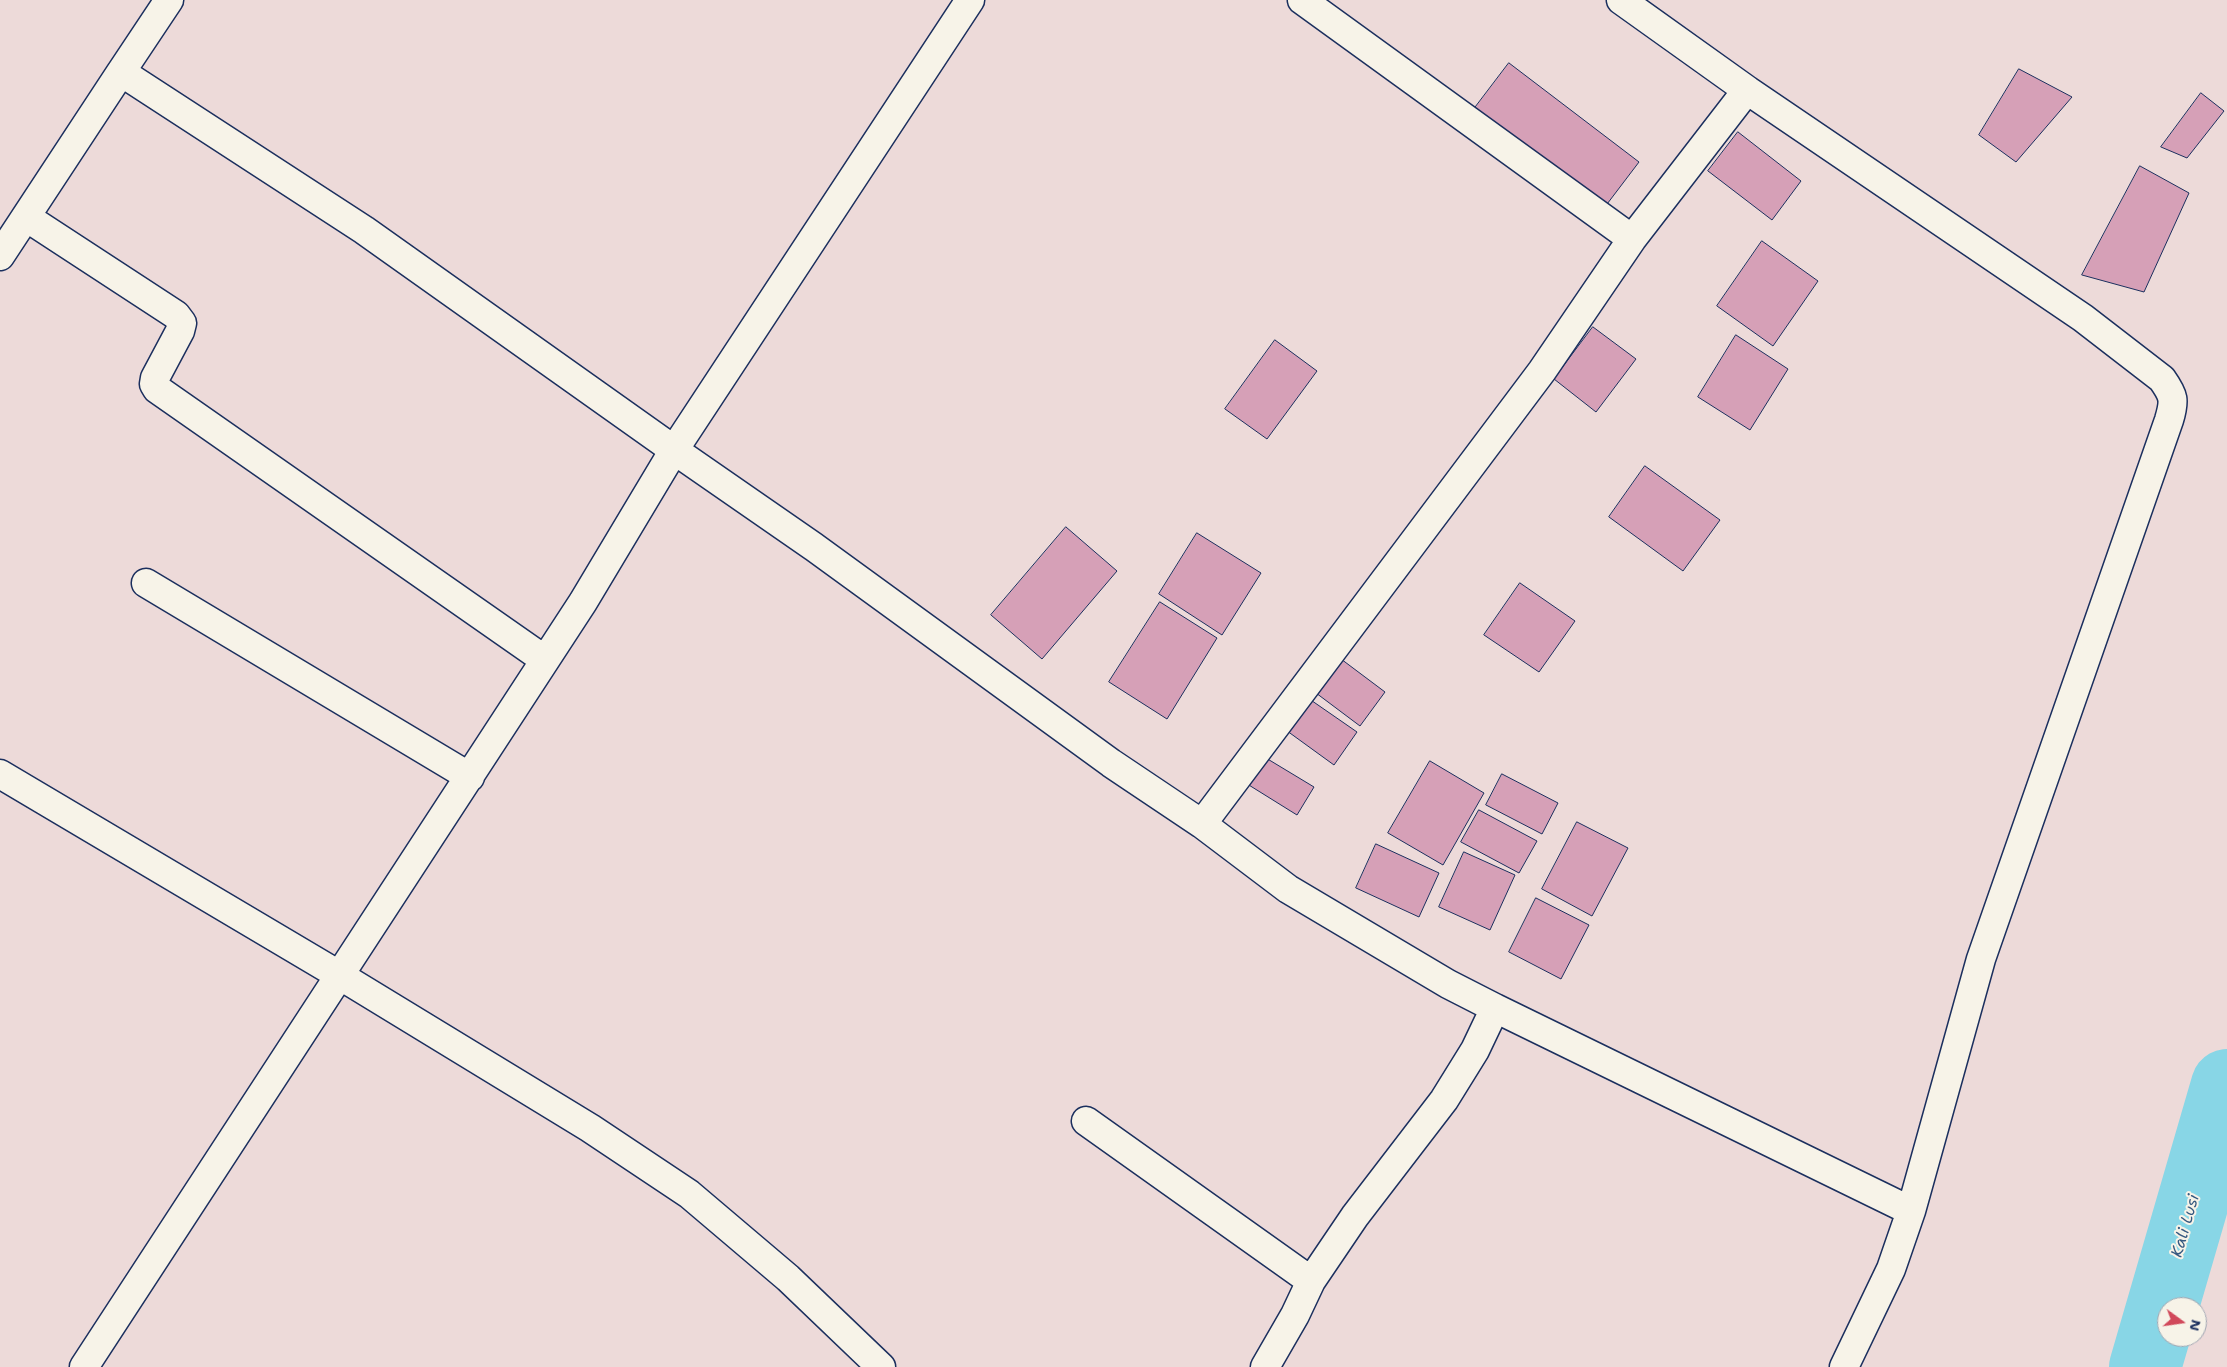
<!DOCTYPE html>
<html>
<head>
<meta charset="utf-8">
<style>
	body { margin:0 }
	#map { position:relative; width:2227px; height:1367px; overflow:hidden; background:#eddad9; font-family:"Shantell Sans",sans-serif }
	canvas { display:block }
	.north { position:absolute; left:2157px; top:1297px; width:50px; height:50px; box-sizing:border-box; background:#f7f3e8; border:1px solid #9fa5b1; border-radius:50%; rotate:104deg; font-size:14px; font-weight:700; line-height:20px; text-align:center; color:#1b2f5e }
	.north::after { content:''; display:block; margin:auto; width:18px; height:22px; background:#d1495b; clip-path:polygon(50% 0,100% 100%,50% 72%,0 100%) }
</style>
</head>
<body>
<div id="map">
<canvas width="2227" height="1367"></canvas>
<div class="north">N</div>
</div>
<script>
const context = document.querySelector('canvas').getContext('2d');
context.lineJoin = 'round';
function strokePath(path, color, width, dash) { context.strokeStyle = color; context.lineWidth = width; context.lineCap = dash ? 'butt' : 'round'; context.setLineDash(dash || []); context.stroke(path); }
function fillPath(path, color) { context.fillStyle = color; context.fill(path, 'evenodd'); }
function drawText(font, color, halo, rows, align = 'center') {
  context.font = font + ' "Shantell Sans",sans-serif'; context.lineWidth = 4; context.setLineDash([]); context.textBaseline = 'middle'; context.strokeStyle = halo; context.fillStyle = color; for (const [text, x, y, turn = 0] of rows) {
    context.save(); context.translate(x, y); context.rotate((+turn || 0) * Math.PI / 180); context.textAlign = isNaN(turn) ? turn : align; if (halo) context.strokeText(text, 0, 0); context.fillText(text, 0, 0); context.restore();
  }
}
strokePath(new Path2D(`
	M2145 1367 2227 1085`), '#88d6e6', 72);
const building = new Path2D(`
	M1509 63 1639 162 1601 212 1471 113Z
	M2019 69 2072 97 2016 162 1979 135Z
	M2201 93 2224 111 2187 158 2161 147Z
	M1738 132 1801 181 1772 220 1708 171Z
	M2140 166 2189 193 2144 292 2082 275Z
	M1762 241 1818 281 1773 346 1717 306Z
	M1593 327 1636 359 1596 412 1554 379Z
	M1736 335 1788 369 1750 430 1698 397Z
	M1275 340 1317 371 1267 439 1225 409Z
	M1645 466 1720 520 1683 571 1609 517Z
	M1066 527 1117 571 1042 659 991 615Z
	M1197 533 1261 573 1222 635 1159 594Z
	M1520 583 1575 621 1539 672 1484 635Z
	M1160 602 1217 638 1167 719 1109 682Z
	M1337 656 1385 692 1360 726 1312 690Z
	M1305 696 1357 732 1334 765 1283 728Z
	M1261 755 1314 787 1297 815 1244 782Z
	M1430 761 1484 793 1443 865 1388 833Z
	M1502 774 1558 803 1542 834 1486 805Z
	M1479 810 1537 841 1519 873 1461 842Z
	M1577 822 1628 848 1592 916 1542 889Z
	M1376 844 1439 873 1419 917 1356 888Z
	M1464 852 1515 875 1490 930 1439 907Z
	M1536 898 1589 925 1561 979 1509 952Z`);
fillPath(building, '#d6a0b7');
strokePath(building, '#1b2f5e', 1);
const minor = new Path2D(`
	M1302 0 1632 239
	M1621 0 1747 90
	M121 72 169 0
	M26 217 176 315 182 323 180 331 155 378 154 384 157 389 545 660
	M0 256 121 72 364 230 674 450 970 0
	M146 583 470 777
	M0 774 339 975 590 1128 689 1194 788 1278 881 1367
	M1202 824 1542 371 1632 239 1747 90 2083 318 2162 379C2174 396 2175 400 2169 420L1981 959 1911 1211 1891 1269 1844 1367
	M1495 1008 1911 1211
	M1086 1121 1311 1281
	M84 1367 583 602 674 450 814 547 1111 763 1202 824 1288 889 1448 984 1495 1008 1475 1050 1444 1100 1355 1216 1311 1281 1295 1315 1265 1367`);
strokePath(minor, '#1b2f5e', 31);
strokePath(minor, '#f7f3e8', 28);
drawText('italic 16px', '#365980', '#f7f3e8', [
	["Kali Lusi",2186,1226,-74]
]);
</script>
</body>
</html>
